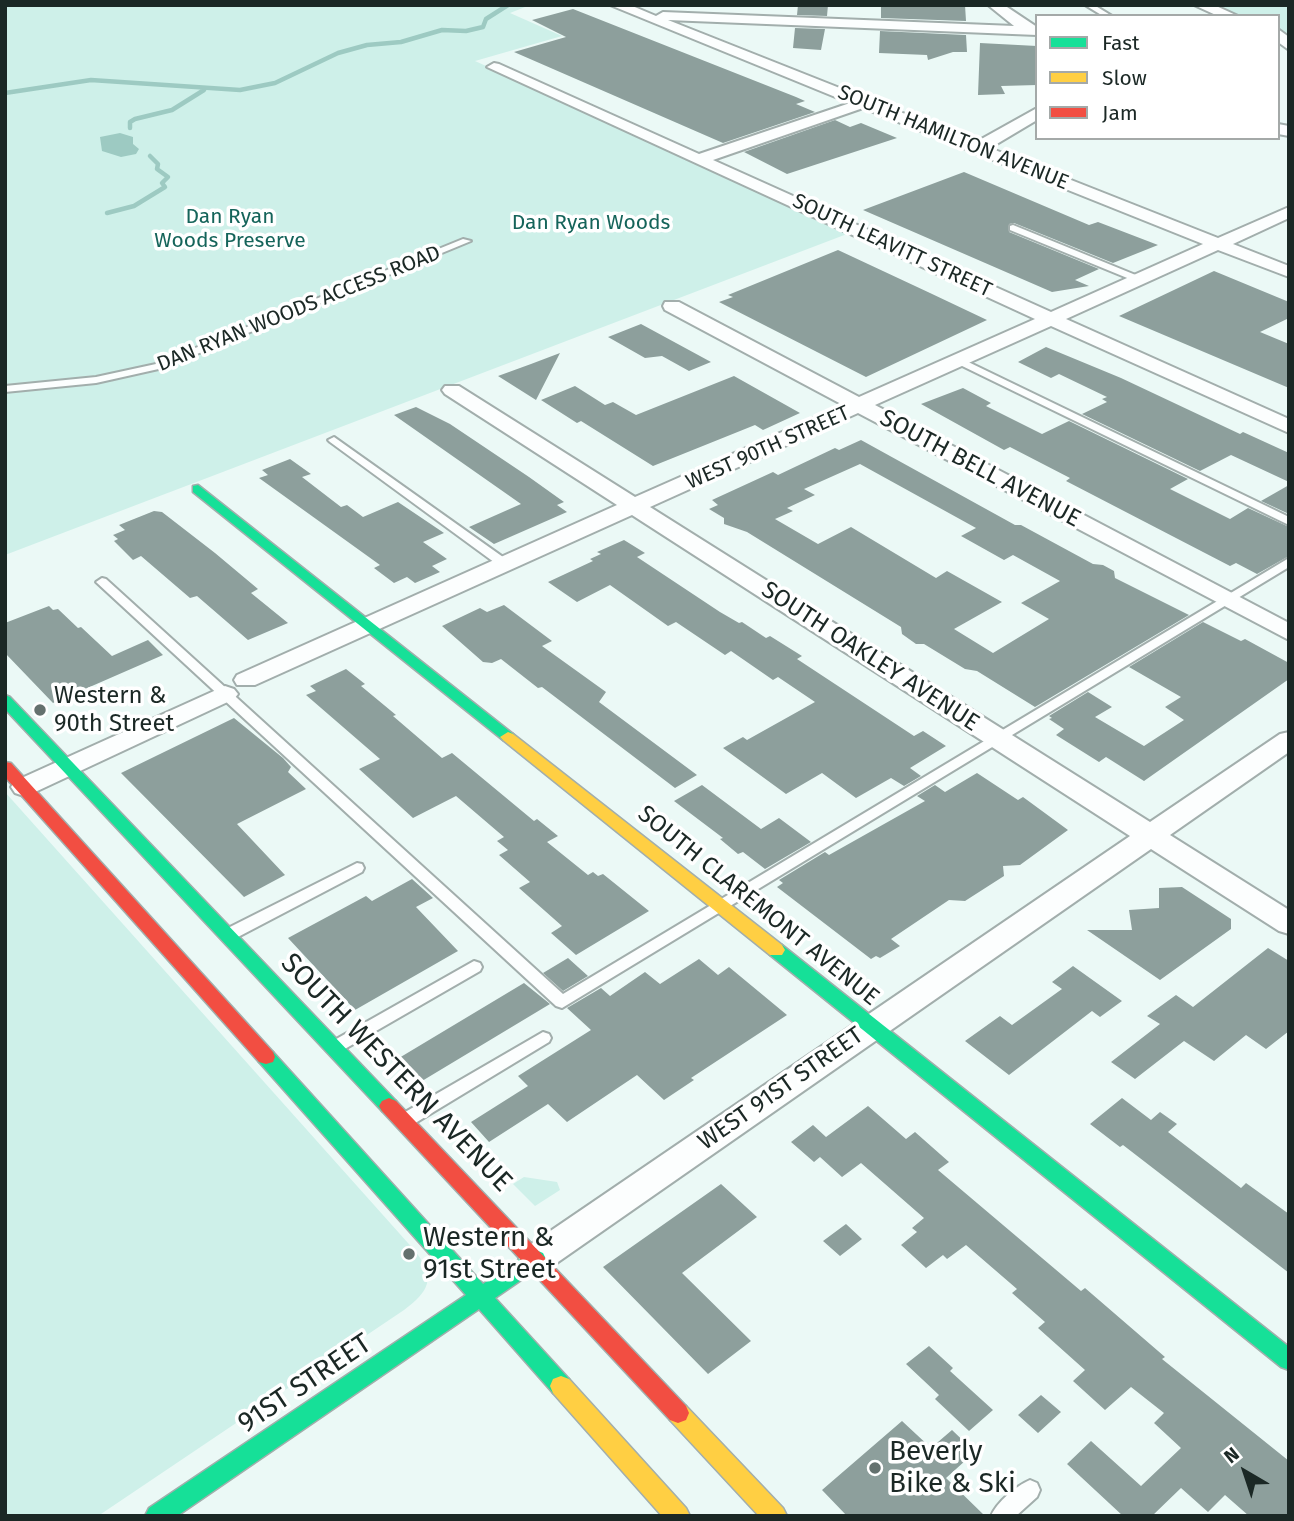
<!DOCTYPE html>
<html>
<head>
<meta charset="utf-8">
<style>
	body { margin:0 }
	#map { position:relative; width:1294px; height:1521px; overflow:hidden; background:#ebf9f6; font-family:"Fira Sans",sans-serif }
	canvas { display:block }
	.frame { position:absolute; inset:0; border:7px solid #1b2825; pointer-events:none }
	.legend { position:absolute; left:1035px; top:14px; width:245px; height:126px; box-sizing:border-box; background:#fff; border:2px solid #a4a9a8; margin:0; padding:9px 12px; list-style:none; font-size:21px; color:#1b2825 }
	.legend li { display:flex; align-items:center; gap:14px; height:35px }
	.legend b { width:35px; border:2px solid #a4a9a8 }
	.north { position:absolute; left:1210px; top:1437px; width:70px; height:70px; -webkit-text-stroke:5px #fff; paint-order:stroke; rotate:321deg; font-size:19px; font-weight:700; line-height:28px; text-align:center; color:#1b2825 }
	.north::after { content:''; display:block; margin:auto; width:24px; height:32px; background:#1b2825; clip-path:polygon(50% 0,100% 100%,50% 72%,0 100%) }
</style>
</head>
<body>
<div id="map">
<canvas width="1294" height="1521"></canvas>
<div class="frame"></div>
<ul class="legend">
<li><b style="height:9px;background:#16e098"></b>Fast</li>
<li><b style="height:9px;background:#ffcf43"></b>Slow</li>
<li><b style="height:9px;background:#f24e42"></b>Jam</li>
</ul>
<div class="north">N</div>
</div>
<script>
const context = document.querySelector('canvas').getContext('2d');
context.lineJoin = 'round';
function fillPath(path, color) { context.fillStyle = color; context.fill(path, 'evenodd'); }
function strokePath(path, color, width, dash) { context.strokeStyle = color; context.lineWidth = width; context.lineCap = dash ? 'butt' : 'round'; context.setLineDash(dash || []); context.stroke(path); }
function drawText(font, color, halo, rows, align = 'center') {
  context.font = font + ' "Fira Sans",sans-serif'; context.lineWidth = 7; context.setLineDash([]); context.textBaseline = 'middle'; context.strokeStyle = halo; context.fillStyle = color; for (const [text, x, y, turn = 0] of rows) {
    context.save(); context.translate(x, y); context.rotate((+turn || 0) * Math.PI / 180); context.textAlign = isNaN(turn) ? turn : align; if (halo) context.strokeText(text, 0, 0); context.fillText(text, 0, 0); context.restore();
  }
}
fillPath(new Path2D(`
	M5 5H530L510 13 562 36 475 61 805 210 847 234 5 555Z
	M1208 5H1289V34L1278 29V16H1239Z
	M5 792 416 1252C436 1279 429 1291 404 1310L98 1516H5Z
	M524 1177 557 1182 560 1190 535 1206 513 1184Z`), '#cef0e9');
fillPath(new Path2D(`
	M120 133 133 137V144L139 149 136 154 121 157 102 151 100 137Z`), '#9dcac2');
strokePath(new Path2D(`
	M5 93 91 80 240 90 275 83 338 53 367 45 401 42 442 30 466 31 483 27 486 19 508 5
	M130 128V122L135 119 172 110 204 90
	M107 213 134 206 165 187 162 183 168 177 157 169 158 164 150 156`), '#9dcac2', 4.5);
fillPath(new Path2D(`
	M798 5H828L827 16 797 15Z
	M881 5H965L966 21 881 18Z
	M573 9 796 97 805 101 796 104 815 112 723 143 514 52 566 37 532 20Z
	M795 28 825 29 821 50 793 48Z
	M880 31 966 35 967 52H953L928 60 927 55 879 53Z
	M980 43 1037 46V85L1001 86 1005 94 978 95Z
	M835 120 850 127 861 123 897 138 787 174 744 152Z
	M964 172 1089 225 1098 222 1158 245 1113 263 1014 223 1009 224V232L1099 269 1075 280 1089 286 1052 292 863 210Z
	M838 250 930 293 987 320 866 377 719 302 733 297 728 295Z
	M1214 271 1289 302V318L1260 332 1289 344V388L1119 316Z
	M641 324 711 362 689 371 662 356 645 358 608 337Z
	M1046 347 1121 378 1240 434 1243 432 1289 453V482L1231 455 1200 471 1082 414 1107 402 1102 399 1107 397 1059 374 1051 378 1018 362Z
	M560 353 536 400 498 376 531 364Z
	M734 376 800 413 763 430 755 425 653 466 581 421 577 423 541 400 575 386 605 405 613 402 636 415Z
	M963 388 991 403 986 406 1042 434 1069 421 1188 479 1170 489 1230 519 1248 508 1289 527V556L1257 574 1236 563 1230 566 1066 481 1070 478 1010 447 1004 450 921 404Z
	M416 407 450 424 529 477 564 502 557 505 567 512 494 544 469 527 521 504 394 415Z
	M861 440 1015 525H1021L1093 564 1103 565 1114 571 1115 578 1189 615 1035 707 977 671 965 669 924 644H916L902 634 901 627 747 532 724 524V518L709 509 718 505 712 500 773 472 778 475 835 448 839 450ZM860 464 976 528 961 536 1004 560 1013 555 1060 581 1021 603 1049 619 993 653 954 629 1002 602 947 571 936 578 851 527 818 544 775 519 793 511 787 508 815 495 804 489Z
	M290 459 311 474 302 477 341 507 347 505 363 517 398 502 444 533 423 542 447 559 432 566 440 572 415 583 407 577 394 583 374 568 380 565 259 478 268 475 262 470Z
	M1289 485V514L1261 501Z
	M154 511 162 512 215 553 258 589 251 593 288 623 248 640 197 596 190 598 141 556 133 560 114 541 118 539 113 535 125 530 119 525Z
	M624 540 645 553 637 557 720 612 739 623 742 622 766 638 770 636 802 656 797 659 914 736 923 731 946 746 910 768 921 776 904 786 891 778 856 798 822 773 786 794 723 748 743 737 747 740 815 702 778 677 773 680 731 651 725 655 676 622 668 626 610 585 577 602 548 582 593 561 590 559 601 554 597 552Z
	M504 605 552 641 542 646 606 692 599 702 697 775 675 788 542 687 538 688 501 659 492 663 483 662 442 626 480 608 487 612Z
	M49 606 53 610 58 609 78 628 81 627 112 656 148 640 163 655 53 703 5 653V623Z
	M1203 622 1241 641 1245 639 1289 663V679L1144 781 1106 757 1099 762 1056 735 1064 729 1049 719 1052 718 1049 716 1088 692 1112 707 1095 717 1144 746 1184 720 1165 707 1181 697 1129 667Z
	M346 669 365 684 361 686 396 715 393 716 442 758 452 753 534 821 537 819 558 836 547 842 588 875 593 872 598 876 603 874 649 911 576 955 551 933 562 926 519 888 530 882 499 855 508 850 497 841 504 837 456 796 413 818 359 769 380 759 306 695 316 691 310 686Z
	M234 718 283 758 291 767 288 772 306 789 237 824 285 875 244 897 121 773Z
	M977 773 1018 800 1023 797 1068 830 1020 865 1003 866 1004 876 965 901 949 900 891 939 900 946 880 958 876 956 871 959 777 887 783 883 779 880 825 852 829 855 925 801 917 796 935 785 945 792Z
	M702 785 761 829 779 818 811 842 765 869 743 852 738 854 720 839 723 838 674 801Z
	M412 879 433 898 416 907 458 951 355 1010 288 938 366 896 372 901Z
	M1182 887 1231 919V929L1160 980 1087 930H1132L1129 910 1159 908V888Z
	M1268 948 1289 961V1031L1266 1049 1246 1035 1214 1061 1184 1041 1135 1079 1111 1062 1160 1024 1147 1016 1176 995 1193 1007Z
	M568 958 588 976 563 991 543 973Z
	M699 959 718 975 729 967 787 1015 691 1078 694 1080 664 1100 637 1075 567 1122 548 1104 489 1142 471 1122 528 1086 518 1076 591 1030 567 1008 601 988 610 996 645 972 660 984Z
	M1073 966 1122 1001 1100 1017 1092 1011 1009 1075 965 1041 1000 1016 1012 1025 1062 989 1052 982Z
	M524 983 550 1004 422 1081 399 1058Z
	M1122 1098 1151 1120 1160 1112 1177 1124 1168 1132 1241 1188 1246 1183 1289 1214V1273L1123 1145 1120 1147 1090 1124Z
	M868 1106 906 1139 915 1132 949 1162 938 1170 1081 1291 1085 1288 1165 1357 1162 1359 1289 1461V1516H1249L1225 1495 1208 1512 1181 1488 1152 1516H1123L1067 1464 1091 1441 1141 1486 1181 1448 1154 1423 1164 1413 1131 1387 1105 1410 1073 1381 1085 1370 1038 1328 1045 1322 1012 1293 1017 1289 966 1245 947 1259 943 1255 926 1268 901 1245 917 1232 912 1228 924 1218 861 1163 842 1177 820 1157 814 1162 791 1142 813 1125 826 1137Z
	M721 1184 757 1217 682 1273 751 1341 708 1374 603 1267Z
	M846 1224 862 1239 840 1256 823 1241Z
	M929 1346 953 1368 950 1371 993 1410 969 1431 935 1399 939 1395 906 1364Z
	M1041 1395 1061 1412 1038 1433 1018 1415Z
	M902 1421 931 1448 952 1430 975 1452 946 1478 985 1516H847L822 1490Z`), '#8d9f9c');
const lane = new Path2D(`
	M1085 5H1094L1112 16H1103Z
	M1013 225 1143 278 1145 280 1137 282 1010 230V226Z
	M463 239 471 241 163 368 96 383 5 392V386L96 377 156 364Z
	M960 358 1289 517V525L956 363 955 361Z
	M334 437 510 562 512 565 510 568H502L330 442 328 440Z
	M1289 558V567L562 1008 556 1006 96 582 102 578 106 579 563 994Z
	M357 863 362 864 364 868 362 872 236 938H224L222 934 224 930Z
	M474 961 480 963 482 967 480 971 343 1050 337 1052 331 1050 329 1046 331 1042Z
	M543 1032 549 1034 551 1038 549 1042 412 1125 406 1127 400 1125 397 1120 400 1115Z
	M1030 1480 1037 1483 1040 1490 1037 1497 1016 1516H991C997 1502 1016 1486 1030 1480Z`);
const street = new Path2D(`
	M610 5H630L656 16 663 12 1014 26 988 5H1004L1037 27V35L668 20 976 142 1037 108V120L990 148 1218 238 1289 207V218L1233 244 1289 266V277L1218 250 1066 319 1289 419V433L1051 326 875 405 1289 623V640L858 413 650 507 1150 822 1280 734 1289 732V752L1170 835 1289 910V934L1279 931 1151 849 548 1269 536 1274 524 1269 519 1259 524 1249 1130 836 632 515 255 685H237L234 680 237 675 617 505 445 394 442 390 445 386H459L635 497 843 405 665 310 663 306 665 302H679L859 397 1035 319 487 67 494 63 499 64 699 154 850 103ZM863 108 1203 244 1051 312 713 160Z
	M1194 5H1214L1238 16H1218Z
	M1278 29 1289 37V50L1278 42Z
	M1278 124 1289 126V136L1278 134Z
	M225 686 234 689 238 694 234 699 33 793 24 796 15 793 11 787 15 781Z`);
const fast = new Path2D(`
	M198 485 513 734 516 737 513 740H503L193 492V486Z
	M5 695 10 697 396 1101 399 1106 396 1111 389 1114 382 1111 5 709Z
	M776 944 782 945 1289 1347V1370L1281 1367 770 955 767 950 770 945Z
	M266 1050 273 1052 483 1284 529 1253 536 1250 543 1253 546 1259 543 1265 495 1298 569 1379 572 1386 569 1393 561 1396 553 1393 479 1309 177 1516H145L149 1508 466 1295 259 1062 257 1057 259 1052Z`);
const slow = new Path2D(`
	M508 732 513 734 782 945 785 950 782 955H770L503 740 500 737Z
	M561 1376 569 1379 686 1508 690 1516H662L553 1393 550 1386 553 1379Z
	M678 1403 686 1406 783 1508 787 1516H759L670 1420 667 1413 670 1406Z`);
const jam = new Path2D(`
	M5 762 11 763 273 1052 275 1057 273 1062 266 1064 259 1062 5 777Z
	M389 1098 396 1101 686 1406 689 1413 686 1420 678 1423 670 1420 382 1111 379 1106 382 1101Z`);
strokePath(lane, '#a2aeac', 4);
strokePath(street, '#a2aeac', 4);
strokePath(fast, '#a2aeac', 3);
strokePath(slow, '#a2aeac', 3);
strokePath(jam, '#a2aeac', 3);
fillPath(lane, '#fcfefe');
fillPath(street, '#fcfefe');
fillPath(fast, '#16e098');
fillPath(slow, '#ffcf43');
fillPath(jam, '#f24e42');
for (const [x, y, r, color] of [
	[40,710,7,"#64716e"],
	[409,1254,7,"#64716e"],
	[875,1468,7,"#64716e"]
]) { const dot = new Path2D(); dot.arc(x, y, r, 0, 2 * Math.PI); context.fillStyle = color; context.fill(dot); strokePath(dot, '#fff', 2.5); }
drawText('21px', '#1b2825', '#fff', [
	["SOUTH HAMILTON AVENUE",953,138,22],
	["SOUTH LEAVITT STREET",892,246,25],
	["DAN RYAN WOODS ACCESS ROAD",299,309,-22],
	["WEST 90TH STREET",768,448,-24]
]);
drawText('21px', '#15645a', '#fff', [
	["Dan Ryan",230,217],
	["Woods Preserve",230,241],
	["Dan Ryan Woods",591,223]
]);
drawText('24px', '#1b2825', '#fff', [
	["SOUTH BELL AVENUE",980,469,28],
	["SOUTH OAKLEY AVENUE",870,657,33],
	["SOUTH CLAREMONT AVENUE",758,906,39],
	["WEST 91ST STREET",781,1089,-35]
]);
drawText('24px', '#1b2825', '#fff', [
	["Western &",54,696],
	["90th Street",54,724]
], 'left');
drawText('28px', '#1b2825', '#fff', [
	["SOUTH WESTERN AVENUE",396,1073,46],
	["91ST STREET",305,1384,-34]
]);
drawText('28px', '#1b2825', '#fff', [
	["Western &",423,1238],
	["91st Street",423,1270],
	["Beverly",889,1452],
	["Bike & Ski",889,1484]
], 'left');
</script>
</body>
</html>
